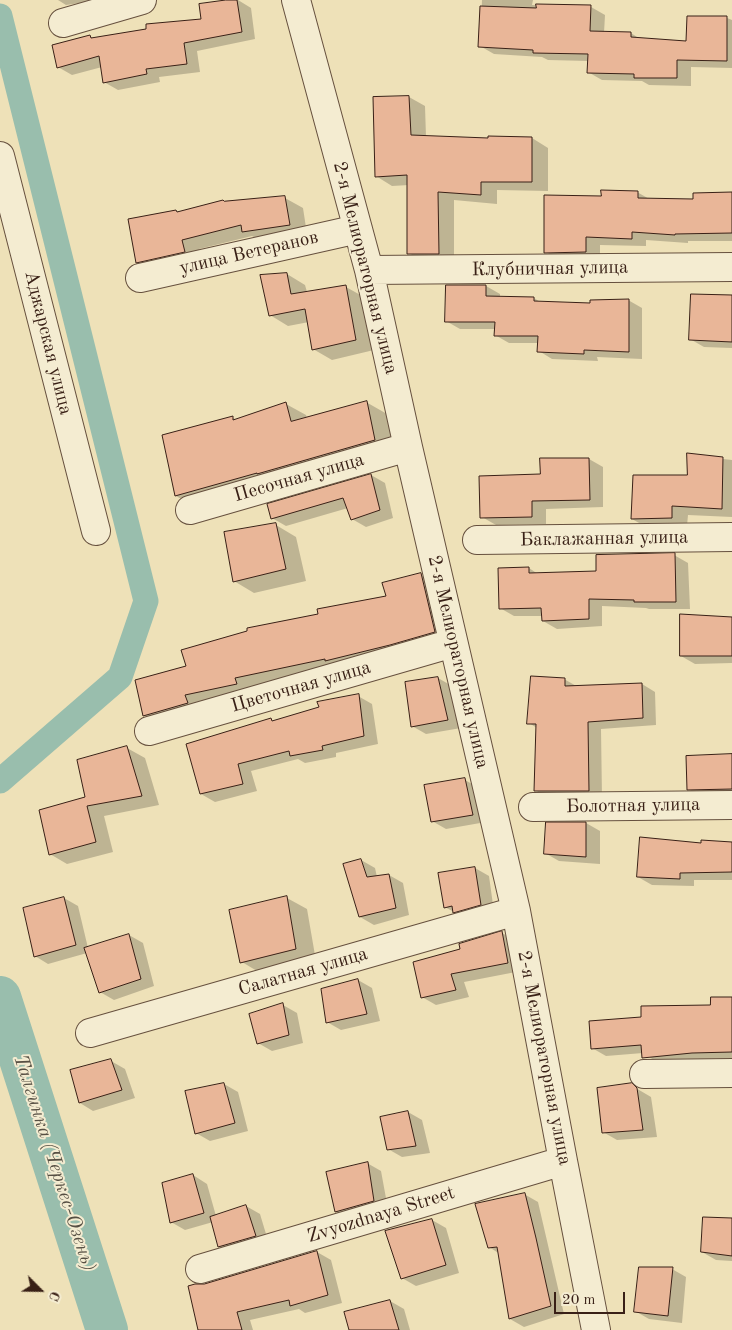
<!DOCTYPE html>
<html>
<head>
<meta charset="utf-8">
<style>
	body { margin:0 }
	#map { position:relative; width:732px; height:1330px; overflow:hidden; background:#eee1b8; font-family:"Old Standard TT",serif }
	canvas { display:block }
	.north { position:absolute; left:15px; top:1265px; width:50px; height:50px; -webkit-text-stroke:4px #f4ecd1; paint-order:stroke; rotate:113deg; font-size:14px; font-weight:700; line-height:20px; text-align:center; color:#392016 }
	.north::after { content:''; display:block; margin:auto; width:18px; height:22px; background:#392016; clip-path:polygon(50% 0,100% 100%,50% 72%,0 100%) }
	.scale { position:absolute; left:554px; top:1292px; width:71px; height:22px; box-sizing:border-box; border:2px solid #392016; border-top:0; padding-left:6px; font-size:15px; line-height:18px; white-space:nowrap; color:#392016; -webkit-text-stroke:4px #f4ecd1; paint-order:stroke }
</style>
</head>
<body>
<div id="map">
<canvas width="732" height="1330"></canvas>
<div class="north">С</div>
<div class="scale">20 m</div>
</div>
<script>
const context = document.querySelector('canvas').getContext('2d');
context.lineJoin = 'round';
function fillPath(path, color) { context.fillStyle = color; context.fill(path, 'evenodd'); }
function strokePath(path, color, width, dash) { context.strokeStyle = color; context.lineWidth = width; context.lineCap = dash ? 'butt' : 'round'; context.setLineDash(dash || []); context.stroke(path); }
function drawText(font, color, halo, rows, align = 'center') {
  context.font = font + ' "Old Standard TT",serif'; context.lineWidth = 4; context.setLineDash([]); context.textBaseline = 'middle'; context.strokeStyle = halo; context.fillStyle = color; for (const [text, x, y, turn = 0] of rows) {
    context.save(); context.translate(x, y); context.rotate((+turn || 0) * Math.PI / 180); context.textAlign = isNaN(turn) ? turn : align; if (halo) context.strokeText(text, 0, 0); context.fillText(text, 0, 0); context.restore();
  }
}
fillPath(new Path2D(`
	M58 0H101L66 5Z
	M234 0H238L251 8 255 39 197 51 200 72 159 77 160 82 118 90 104 82 102 67 72 75 58 67 89 36 94 39 202 20Z
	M482 0H533L532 5 591 7 605 15 604 33H631L640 39 687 42 688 17 727 18 732 20V18V68L691 67V86L649 85 642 81 602 80 588 72 589 61 548 60 542 57 494 54 480 46Z
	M409 97 425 106 426 137 489 139 532 138 548 148V191L497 190V204L454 200V262L425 263 409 253V185L392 186 376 176Z
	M637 192 651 200 694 201 732 193V241H688V243L646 240V246L600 245V259L559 260 546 252 602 197Z
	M285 198 303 208 307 234 261 241 252 236 199 249 202 261 155 272 137 262 176 211 179 213 226 202Z
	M287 274 305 285 307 292 346 287 364 297 374 350 332 360 313 349 309 322 288 326 270 315Z
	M447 286H486L500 294V297L534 298 540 302 591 305 628 300 642 308V359L597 357 598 361 552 359 539 351V343H509L495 335V329H460L446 321Z
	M732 297V348L704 347 690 339Z
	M366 402 387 414 395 452 196 507 176 496 233 418 237 420 286 404 306 415 307 418Z
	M688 455 732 460V517L688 515 687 526 648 528 632 519 688 476Z
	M589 459 603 467V507L546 509V524L496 525 482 517 542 476Z
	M371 475 385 483 393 518 366 527 352 519 348 508 286 526 272 518Z
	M276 525 296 537 306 581 254 593 234 581Z
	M674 555 688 563 690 609H649L646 608 602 606V626L557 629 543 621V616H514L500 608 529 568 538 574 597 572Z
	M421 575 437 584 450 641 339 668 250 687 252 693 160 724 144 715 187 667 319 615 387 597Z
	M732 618V663L695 664 681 656Z
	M438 678 452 686 461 728 426 734 412 726Z
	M564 679 578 687 642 684 655 692 656 725 601 729 602 798H549L535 790 537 728 529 723Z
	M358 696 372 704 378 744 336 753V757L305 763 298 759 251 771 257 791 215 802 201 794 271 720 274 722Z
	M127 748 145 758 159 805 104 816 113 852 67 864 50 854 86 798Z
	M732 755V797H702L688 789Z
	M465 780 479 788 486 822 446 829 432 821Z
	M586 823 600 831V864L559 861 545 853Z
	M702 844H732V880H694V886L652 885 638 877Z
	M361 860 375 868 377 877 389 875 403 883 409 915 374 925 360 917Z
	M475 868 489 876 494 912 468 920 445 907Z
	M64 898 78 906 88 948 129 935 143 943 154 986 114 1000 100 992 87 953 48 964 35 956Z
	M287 898 307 909 316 961 262 974 242 962Z
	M502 933 516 941 521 971 464 982 469 997 436 1005 422 997 462 950Z
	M358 980 372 988 380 1021 341 1030 327 1022Z
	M732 998V1060L657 1062 643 1053 606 1056 592 1048 642 1018 711 1007Z
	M283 1005 297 1013 303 1043 272 1051 258 1043Z
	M111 1061 125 1069 135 1098 93 1111 80 1103Z
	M224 1084 238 1092 248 1131 210 1141 196 1133Z
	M634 1087 651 1097 657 1137 617 1140 603 1132Z
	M408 1112 422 1120 430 1153 402 1157 388 1149Z
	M367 1163 381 1171 388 1209 350 1220 336 1212Z
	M193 1175 207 1184 216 1216 246 1206 260 1214 269 1244 233 1254 219 1246 213 1222 185 1230 171 1222Z
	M524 1194 538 1202 564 1314 524 1327 510 1319 500 1254 489 1247Z
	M432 1220 446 1228 459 1273 416 1286 402 1278 387 1232Z
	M732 1220V1261L716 1260 702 1252Z
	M317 1252 331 1260 342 1303 305 1313 299 1309 250 1320 253 1330H199L205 1285Z
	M672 1269 686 1277 682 1323 649 1319 635 1311Z
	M390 1301 404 1309 410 1330H350Z`), '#0003');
strokePath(new Path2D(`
	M0 16 146 601 120 677 0 781`), '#99bead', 25);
strokePath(new Path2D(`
	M0 997 107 1330`), '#99bead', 42);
const building = new Path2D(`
	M226 0H237L242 32 184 43 187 64 146 69 147 74 103 83 99 56 57 68 52 45 90 35 91 38 146 29V24L201 19 199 4Z
	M536 4 591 5 590 31 631 32V37L686 41 687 16H727V61L677 60V78H634V74L587 73 588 54 533 53V50L478 47 480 6 536 8Z
	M409 96 411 135 488 138V136L532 137V182H481V195L438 192 439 254H407V175L375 177 373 97Z
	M601 190 638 191V198L693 199V193L732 192V233L675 234V235L632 232V239L586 237V252L544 253V195L601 196Z
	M285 196 290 225 242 232 241 225 182 240 185 252 136 263 128 219 176 210 177 212 223 200 224 201Z
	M287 273 291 294 346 285 356 340 312 350 305 309 269 316 260 275Z
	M446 285H486V296L534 297V301L590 303V300L629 299V352L584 350V354L537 352 538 336H494L495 322H445Z
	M691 294 732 295V342L689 340Z
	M367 401 375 440 257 474V473L175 496 162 435 233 416V420L286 402 291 421Z
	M687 453 723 457 722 509 672 506V518L631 519 633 475H687Z
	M540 458H589L590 500 532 501V517L480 518 479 476 540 474Z
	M371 474 380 510 351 520 343 498 271 519 267 504Z
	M276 523 286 569 233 582 224 532Z
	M675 553 676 602H634V600L589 599V619L542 621 541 608 499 609 498 568 529 567V573L596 571V555Z
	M421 573 435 632 390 645 325 661V659L235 678 237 684 185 695 188 703 143 716 135 680 186 666 181 650 247 631V628L318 614 317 609 386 596 382 583Z
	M680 614 732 617V656H680Z
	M531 676 565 678V686L642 683 643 718 588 722 589 791H534L536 724H527Z
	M438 677 448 720 411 727 405 682Z
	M359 694 364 736 322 746 323 750 290 756 289 751 238 764 243 784 200 794 186 744 271 718 272 721 319 707 317 702Z
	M127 746 142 796 87 806 96 842 49 855 39 810 85 797 77 760Z
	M732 754V789L687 790 686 756Z
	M465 778 473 815 431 822 424 785Z
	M546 822H586V857L544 854Z
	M640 837 701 843V840L732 842V872L680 873V879L637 877Z
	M361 859 367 877 389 874 396 908 359 917 343 864Z
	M475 867 481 905 453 913 452 906 444 908 438 873Z
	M287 896 296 949 240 963 229 910Z
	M64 897 76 945 34 957 23 908Z
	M502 931 508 963 451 974 456 990 421 998 413 962 460 949 459 944Z
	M129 934 141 979 99 993 84 948Z
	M358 979 367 1014 326 1023 321 989Z
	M711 997H732V1052L692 1053 642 1058 641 1045 591 1049 589 1021 641 1017V1006L710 1005Z
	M283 1003 289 1035 257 1044 249 1014Z
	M111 1059 122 1090 79 1103 70 1070Z
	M224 1083 235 1123 195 1134 185 1091Z
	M632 1083 637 1088 643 1130 602 1133 597 1088Z
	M408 1111 416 1146 387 1150 380 1117Z
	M368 1162 374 1201 335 1212 326 1172Z
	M193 1174 204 1213 170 1223 162 1183Z
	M525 1193 536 1238 551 1306 509 1319 497 1247 488 1248 475 1204Z
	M246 1205 256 1236 218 1247 210 1217Z
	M703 1217 732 1218V1256L701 1252Z
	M432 1219 446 1265 401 1279 385 1231Z
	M317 1251 328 1295 290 1306 289 1300 237 1312 242 1330H198L188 1286 195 1284H204Z
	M639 1267H673L668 1316 634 1312Z
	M390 1300 399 1330H349L344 1312Z`);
fillPath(building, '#e9b698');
strokePath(building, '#392016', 1);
const minor = new Path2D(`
	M296 0 369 270 408 447 516 911 563 1161 596 1330
	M63 23 142 0
	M0 156 96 531
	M369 270 732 267
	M140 278 358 229
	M190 510 408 447
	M477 540 732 537
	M149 731 453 643
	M533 807 732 805
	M90 1033 516 911
	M644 1074 732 1073
	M200 1269 563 1161`);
strokePath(minor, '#66503e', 30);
strokePath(minor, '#f4ecd1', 28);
drawText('19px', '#392016', '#f4ecd1', [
	["улица Ветеранов",249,253,-13],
	["2-я Мелиораторная улица",365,268,76],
	["Клубничная улица",550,269,-1],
	["Аджарская улица",48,343,76],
	["Песочная улица",299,478,-16],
	["Баклажанная улица",604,539,-1],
	["2-я Мелиораторная улица",458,662,77],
	["Цветочная улица",301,687,-16],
	["Болотная улица",633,806,-1],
	["Салатная улица",303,972,-16],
	["2-я Мелиораторная улица",544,1058,79],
	["Zvyozdnaya Street",381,1215,-17]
]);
drawText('italic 20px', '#564f43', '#f4ecd1', [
	["Талгинка (Черкес-Озень)",54,1163,72]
]);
</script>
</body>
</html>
